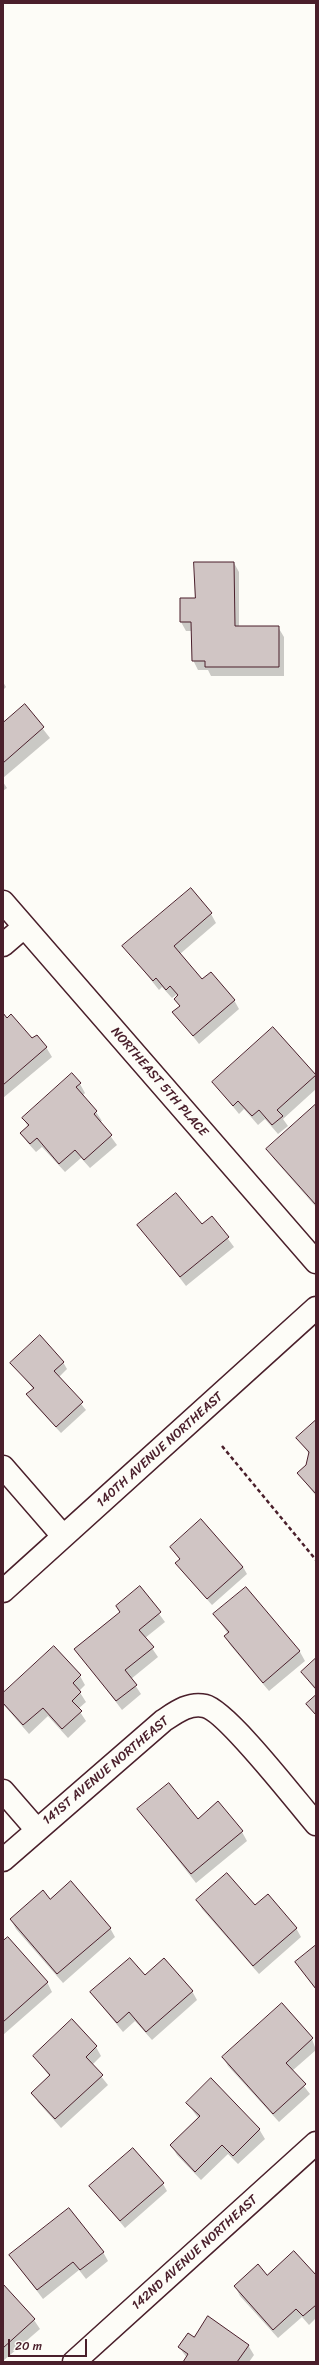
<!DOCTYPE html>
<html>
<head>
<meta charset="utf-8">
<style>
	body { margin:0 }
	#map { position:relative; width:319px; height:2365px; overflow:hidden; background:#fdfcf7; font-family:Sriracha,sans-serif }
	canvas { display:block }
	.frame { position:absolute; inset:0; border:4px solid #4a1f2b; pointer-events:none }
	.scale { position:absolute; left:8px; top:2339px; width:79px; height:18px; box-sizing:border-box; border:2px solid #4a1f2b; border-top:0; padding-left:5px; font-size:12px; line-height:14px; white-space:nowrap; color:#4a1f2b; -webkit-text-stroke:3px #fdfcf7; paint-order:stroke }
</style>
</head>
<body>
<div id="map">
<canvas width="319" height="2365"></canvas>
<div class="frame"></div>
<div class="scale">20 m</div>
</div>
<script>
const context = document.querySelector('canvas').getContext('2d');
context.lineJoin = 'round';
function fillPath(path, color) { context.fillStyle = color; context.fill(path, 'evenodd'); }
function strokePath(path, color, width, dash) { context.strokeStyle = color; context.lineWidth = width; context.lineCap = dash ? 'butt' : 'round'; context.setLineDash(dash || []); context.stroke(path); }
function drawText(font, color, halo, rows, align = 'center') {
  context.font = font + ' Sriracha,sans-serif'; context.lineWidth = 3; context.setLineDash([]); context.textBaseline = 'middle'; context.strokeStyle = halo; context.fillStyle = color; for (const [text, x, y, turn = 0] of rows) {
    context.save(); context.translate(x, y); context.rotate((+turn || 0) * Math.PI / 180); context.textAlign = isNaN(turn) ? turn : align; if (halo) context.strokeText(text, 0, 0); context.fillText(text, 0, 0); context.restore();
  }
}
fillPath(new Path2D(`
	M234 563 239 572V627H278L284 637V676H211L208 670H198L193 660V631H186L181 622Z
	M3 682 6 687 3 690Z
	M25 706 50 738 3 778V724Z
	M3 782 7 788 3 791Z
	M211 914 216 923 180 954 202 981 234 1000 239 1009 199 1044 174 1012 180 1007 175 999 178 997 176 995 172 998 162 987 159 990 124 946Z
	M3 1015 32 1039 46 1047 52 1057 3 1098Z
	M273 1028 316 1075V1089L283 1119 288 1126 278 1134 265 1119 258 1125 244 1109 239 1114 213 1082Z
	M80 1084 85 1093 82 1096 96 1112 102 1121 100 1122 117 1145 90 1168 81 1158 65 1172 42 1147 36 1152 27 1142 22 1133 28 1127 23 1118Z
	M316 1106V1207L273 1158 267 1149Z
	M212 1217 234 1247 186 1286 139 1225 202 1226Z
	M63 1362 67 1369 59 1377 86 1410 61 1433 32 1402 28 1395 34 1390 12 1363Z
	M316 1422V1496L298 1473 307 1466 309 1454 298 1438Z
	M171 1547 243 1567 247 1574 212 1605 181 1570 177 1563 180 1560Z
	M140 1588 165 1622 145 1638 158 1657 131 1679 141 1694 122 1710 76 1649 121 1613Z
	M246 1588 300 1652 305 1661 269 1691 231 1646 225 1637 228 1634 215 1614Z
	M316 1660V1691L302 1672Z
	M80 1676 85 1685 79 1691 86 1702 78 1709 86 1721 68 1738 48 1716 29 1734 3 1704V1694Z
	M138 1809 198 1820 242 1832 247 1841 196 1883Z
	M50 1900 110 1928 115 1937 63 1983 16 1929 11 1920Z
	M197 1900 255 1906 296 1928 301 1937 259 1974 202 1909Z
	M3 1942 47 1982 52 1992 3 2035Z
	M316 1946V1990L296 1962Z
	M192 1991 197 2000 152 2040 135 2021 123 2032 91 1993Z
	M282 2004 312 2039 316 2050 292 2071 310 2094 279 2122 228 2066 223 2057Z
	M96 2047 101 2056 92 2065 108 2085 61 2128 38 2102 33 2093 50 2077 34 2056Z
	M187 2103 259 2129 265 2139 238 2164 228 2154 201 2180 177 2155 171 2145 199 2119Z
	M163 2184 167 2191 125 2228 91 2187Z
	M103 2252 108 2261 86 2279 79 2270 43 2299 10 2255Z
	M267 2276 316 2277V2318L309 2325 302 2317 278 2338 240 2296 235 2286Z
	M3 2285 34 2320 40 2329 3 2361Z
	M194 2338 248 2345 254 2355 249 2362H184L187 2358 179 2347Z`), '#0003');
const building = new Path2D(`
	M194 562H234L235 626H279V667H205V661H192L191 622H180V598H195Z
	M25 704 44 727 3 763V723Z
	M191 888 212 913 174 946 202 979 211 972 235 1000 193 1036 172 1012 180 1006 174 999 178 995 170 986 166 990 156 978 153 981 122 946Z
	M3 1013 7 1018 11 1014 32 1038 37 1035 47 1047 3 1085Z
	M273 1027 316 1075 277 1110 283 1116 272 1125 259 1110 252 1116 238 1101 233 1106 212 1082Z
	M72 1073 81 1083 76 1087 97 1111 94 1114 112 1135 84 1160 75 1150 59 1164 37 1138 30 1144 20 1133 29 1125 22 1118Z
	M316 1104V1205L266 1149Z
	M176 1193 202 1224 212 1216 229 1237 180 1277 137 1225Z
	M40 1335 64 1362 54 1371 83 1402 56 1427 26 1394 34 1388 10 1363Z
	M316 1420V1494L297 1473 306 1465 309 1452 296 1438Z
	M201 1519 243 1567 207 1599 175 1563 180 1559 170 1547Z
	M140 1586 161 1612 139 1630 154 1647 125 1670 137 1685 116 1701 74 1649 120 1612 116 1606Z
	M246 1587 300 1651 263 1683 224 1636 229 1632 213 1614Z
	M54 1646 81 1675 73 1683 81 1692 72 1701 82 1711 62 1729 43 1708 23 1725 3 1703V1693Z
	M316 1658V1689L301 1672Z
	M316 1695V1715L306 1704Z
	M169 1783 198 1819 218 1801 243 1831 191 1874 137 1809Z
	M227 1873 255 1905 268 1894 297 1928 253 1966 196 1900Z
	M71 1881 111 1928 57 1974 10 1919 43 1890 50 1899Z
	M8 1937 48 1982 3 2022V1941Z
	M316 1945V1989L295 1962Z
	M130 1958 145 1975 164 1958 193 1991 146 2032 129 2012 117 2023 90 1992Z
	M282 2003 313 2038 286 2063 306 2084 273 2114 222 2057Z
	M72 2019 97 2046 86 2057 103 2075 55 2119 31 2093 50 2075 33 2056Z
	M211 2078 260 2129 233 2156 222 2145 195 2172 170 2145 200 2116 186 2103Z
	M133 2148 164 2183 120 2221 89 2186Z
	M69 2208 104 2252 80 2270 73 2262 37 2290 9 2255Z
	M294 2251 316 2275V2305L303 2316 296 2309 273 2330 234 2286 258 2264 267 2275Z
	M3 2284 35 2319 3 2348Z
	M208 2316 249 2345 237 2362H183L188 2354 178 2347 188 2333 194 2337Z`);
fillPath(building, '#d0c5c4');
strokePath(building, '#4a1f2b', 1);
const minor = new Path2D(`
	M3 902 316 1262
	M3 945 24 927
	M3 1467 63 1536
	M3 1591 316 1308
	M3 1791 37 1830
	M3 1860 163 1721C175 1713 189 1702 205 1706 227 1711 297 1802 316 1824
	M74 2362 316 2143`);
strokePath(minor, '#4a1f2b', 25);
strokePath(new Path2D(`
	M222 1446 316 1560`), '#4a1f2b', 2.5, [4, 3]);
strokePath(minor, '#fdfcf7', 22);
drawText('13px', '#4a1f2b', '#fdfcf7', [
	["NORTHEAST 5TH PLACE",159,1082,49],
	["140TH AVENUE NORTHEAST",160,1450,-42],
	["141ST AVENUE NORTHEAST",106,1771,-40],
	["142ND AVENUE NORTHEAST",195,2253,-42]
]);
</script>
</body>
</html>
